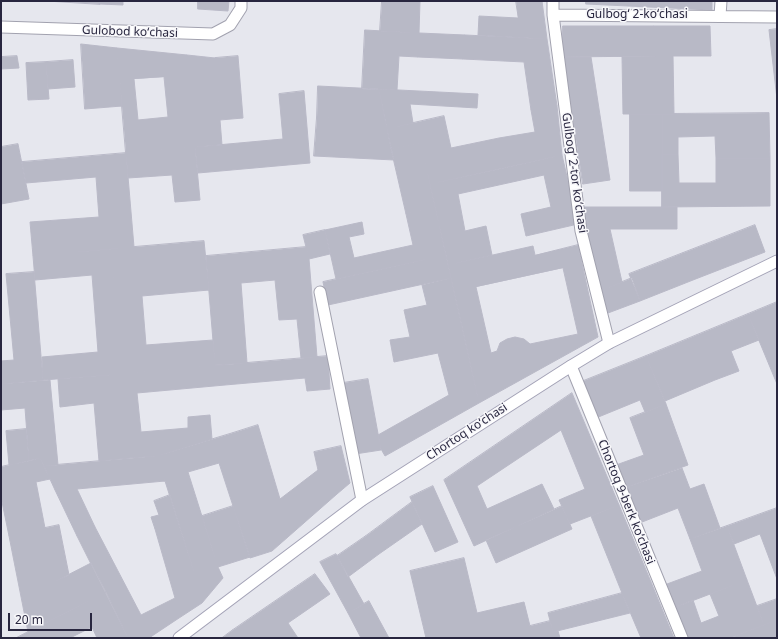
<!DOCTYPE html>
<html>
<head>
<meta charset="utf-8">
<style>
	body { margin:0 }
	#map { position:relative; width:778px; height:639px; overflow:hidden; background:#e6e7ee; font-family:"Noto Sans",sans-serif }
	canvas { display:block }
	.frame { position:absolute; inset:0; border:2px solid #28263f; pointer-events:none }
	.scale { position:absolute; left:8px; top:613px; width:84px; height:18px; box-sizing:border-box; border:2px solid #28263f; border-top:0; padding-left:5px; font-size:12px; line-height:14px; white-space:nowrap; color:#28263f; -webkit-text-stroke:3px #f7f7fa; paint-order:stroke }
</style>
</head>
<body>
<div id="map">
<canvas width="778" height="639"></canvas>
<div class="frame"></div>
<div class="scale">20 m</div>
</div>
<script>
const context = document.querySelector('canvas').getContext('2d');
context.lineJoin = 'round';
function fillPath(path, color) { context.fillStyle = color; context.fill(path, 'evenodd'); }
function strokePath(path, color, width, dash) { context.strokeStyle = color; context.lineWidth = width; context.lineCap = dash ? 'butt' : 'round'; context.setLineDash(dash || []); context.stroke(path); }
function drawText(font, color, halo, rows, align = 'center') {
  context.font = font + ' "Noto Sans",sans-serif'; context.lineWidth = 3; context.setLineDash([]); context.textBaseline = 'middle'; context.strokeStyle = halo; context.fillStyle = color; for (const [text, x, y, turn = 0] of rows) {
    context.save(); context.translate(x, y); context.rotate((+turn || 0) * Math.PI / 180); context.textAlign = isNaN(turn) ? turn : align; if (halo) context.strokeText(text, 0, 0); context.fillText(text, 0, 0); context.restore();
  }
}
const building = new Path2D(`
	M47 1H100V4Z
	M100 1H123V5L100 4Z
	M198 1H229L228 11 198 9Z
	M382 1H420L419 33 380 31Z
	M516 1H542L547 39 478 35 479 16 518 18Z
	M586 1H712V10L586 4Z
	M563 26H654L655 56 563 57Z
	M654 26H710L711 56H673L674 114H623L622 56H655Z
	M777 29V99L769 30Z
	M365 30 419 33 418 57 399 56 397 90 362 89Z
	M419 33 465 35 463 59 418 57Z
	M465 35 547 39 557 106 531 110 524 62 463 59Z
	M81 44 117 48 122 106 85 109Z
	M117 48 187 55 195 147 126 153ZM164 77 168 117 138 120 134 79Z
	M187 55 215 58 222 145 195 147Z
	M17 56 19 68 1 69V57Z
	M238 56 243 118 220 120 215 58Z
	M563 57H591L610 180 583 184Z
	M73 60 75 87 48 89 46 62Z
	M46 62 49 99 28 100 26 63Z
	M318 86 379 89 385 120 317 117Z
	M379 89 478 94 477 108 410 104 413 123 387 129Z
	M304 91 310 163 198 173 195 147 283 139 279 94Z
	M557 106 562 155 504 168 499 138 535 132 531 110Z
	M769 113 770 158H716L715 136 678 137V154H662V114Z
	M630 114H662V191H630Z
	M444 116 451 148 499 138 504 168 430 184 421 143 391 149 387 129Z
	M317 117 385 120 394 160 314 156Z
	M421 143 435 207 406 214 391 149Z
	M18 144 29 199 1 204V147Z
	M195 147 200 200 175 202 172 175 128 178 126 153Z
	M126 153 134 247 33 256 30 222 99 217 96 177 26 183 22 162Z
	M662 154H678L679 183H716V158H770V206L662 207Z
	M562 155 578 224 526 236 521 214 551 207 544 175 458 194 465 231 486 226 492 255 448 265 430 184Z
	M435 207 446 255 336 279 325 230 362 222 364 234 349 237 354 258 413 245 406 214Z
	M584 207H677V229H610L622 282 600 291 584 230Z
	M755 225 765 252 693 280 683 253Z
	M325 230 330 254 309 259 303 235Z
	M204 241 209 290 142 296 146 345 213 340 215 365 122 374 111 249Z
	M578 245 598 337 479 403 448 265 533 246 535 255ZM563 268 578 334 530 344 524 339 515 337 507 339 500 343 497 351 491 353 476 287Z
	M306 247 309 259 317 357 301 358 297 319 279 320 275 280 241 283 247 363 215 365 206 256Z
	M111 249 122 374 43 380 42 357 98 352 92 275 35 280 33 256Z
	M683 253 693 280 640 301 629 274Z
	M446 255 451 278 328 305 323 282Z
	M34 272 43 380 1 384V361L14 360 6 274Z
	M451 278 462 326 410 337 404 310 427 305 422 285Z
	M632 278 640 301 608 313 600 291Z
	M777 302V384L748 314Z
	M748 314 759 340 731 351 739 371 715 380 697 335Z
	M462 326 479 403 385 456 381 449 378 435 449 395 438 353 394 362 390 340 410 337Z
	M697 335 715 380 665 401 646 356Z
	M328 356 330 389 307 391 305 378 225 385 223 365Z
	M646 356 666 404 645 412 640 400 596 418 581 382Z
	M215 365H223L225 385 137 393 141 432 188 428V417L210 415 212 439 157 456 129 458 122 374Z
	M122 374 129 458 99 461 94 403 60 407 58 379Z
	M368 379 381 450 355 454 343 383Z
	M50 380 58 465 44 466 40 458 29 461 25 408 1 410V384Z
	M572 393 619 505 570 524 559 500 585 489 561 430 477 486 487 509 542 484 554 509 474 546 444 480Z
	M666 404 688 465 624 488 616 465 644 455 630 418Z
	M258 425 280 499 318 470 337 494 272 551 233 433Z
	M26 429 29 461 9 465 6 431Z
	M233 433 272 551 250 558 219 463 188 472 218 567 195 575 157 456Z
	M341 446 350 483 337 494 318 470 314 452Z
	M157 456 165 481 77 489 55 490 44 466Z
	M40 458 50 479 36 482 45 528 9 536 1 497V467Z
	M682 468 690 489 704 484 720 528 690 539 678 508 637 524 624 488Z
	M433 486 458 542 435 552 410 497Z
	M77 489 95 527 77 536 55 490Z
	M170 495 178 521 155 529 151 517 159 515 154 501Z
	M412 502 422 524 379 554 366 536Z
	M619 505 651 582 622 593 591 516Z
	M233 506 250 557 218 567 202 516Z
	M562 506 572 529 496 563 486 540Z
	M777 508V579L760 534 734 544 727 526Z
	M178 521 195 575 218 567 223 578 202 603 176 620 167 602 175 598 155 529Z
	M59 525 69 575 56 581 45 528Z
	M727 526 747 580 676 607 667 584 702 571 690 539Z
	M95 527 141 615 167 602 176 620 149 638H128L77 536Z
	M45 528 56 581 91 563 106 592 28 632 9 536Z
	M366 536 379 554 348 577 337 556Z
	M336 554 364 604 348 613 320 562Z
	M464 558 477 613 524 602 533 638H426L410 571Z
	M315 574 330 594 288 623 298 638H238L233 630Z
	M747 580 764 625 730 638H687L676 607 693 600 701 623 719 616 710 594Z
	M651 582 674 638H641L622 593Z
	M106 592 128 638H97L92 627 70 638H16Z
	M622 593 630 613 553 632 548 613Z
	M777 599V620L764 625 757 606Z
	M369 601 389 638H361L348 613Z
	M777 620V638H736L735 636Z
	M550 621 553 632 558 631 560 638H533L530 626Z
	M233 630 238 638H222Z`);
fillPath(building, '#b8b9c6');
strokePath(building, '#b9b9c7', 1);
const minor = new Path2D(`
	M553 1V15L581 231 609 343
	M553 15 777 17
	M720 16 721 1
	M1 27 213 34 230 25 241 8V1
	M320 292 362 500
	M571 366 682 638`);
const secondary = new Path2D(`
	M179 638 362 500 571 366 609 343 777 261`);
strokePath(minor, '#a2a2af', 13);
strokePath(secondary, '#a3a2b6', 13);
strokePath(minor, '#fff', 11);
strokePath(secondary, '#fff', 11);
drawText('12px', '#28263f', '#f7f7fa', [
	["Gulbogʻ 2-koʻchasi",637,15],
	["Gulobod koʻchasi",130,32,2],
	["Gulbogʻ 2-tor koʻchasi",574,173,82],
	["Chortoq koʻchasi",467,432,-33],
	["Chortoq 9-berk koʻchasi",626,502,68]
]);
</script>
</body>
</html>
